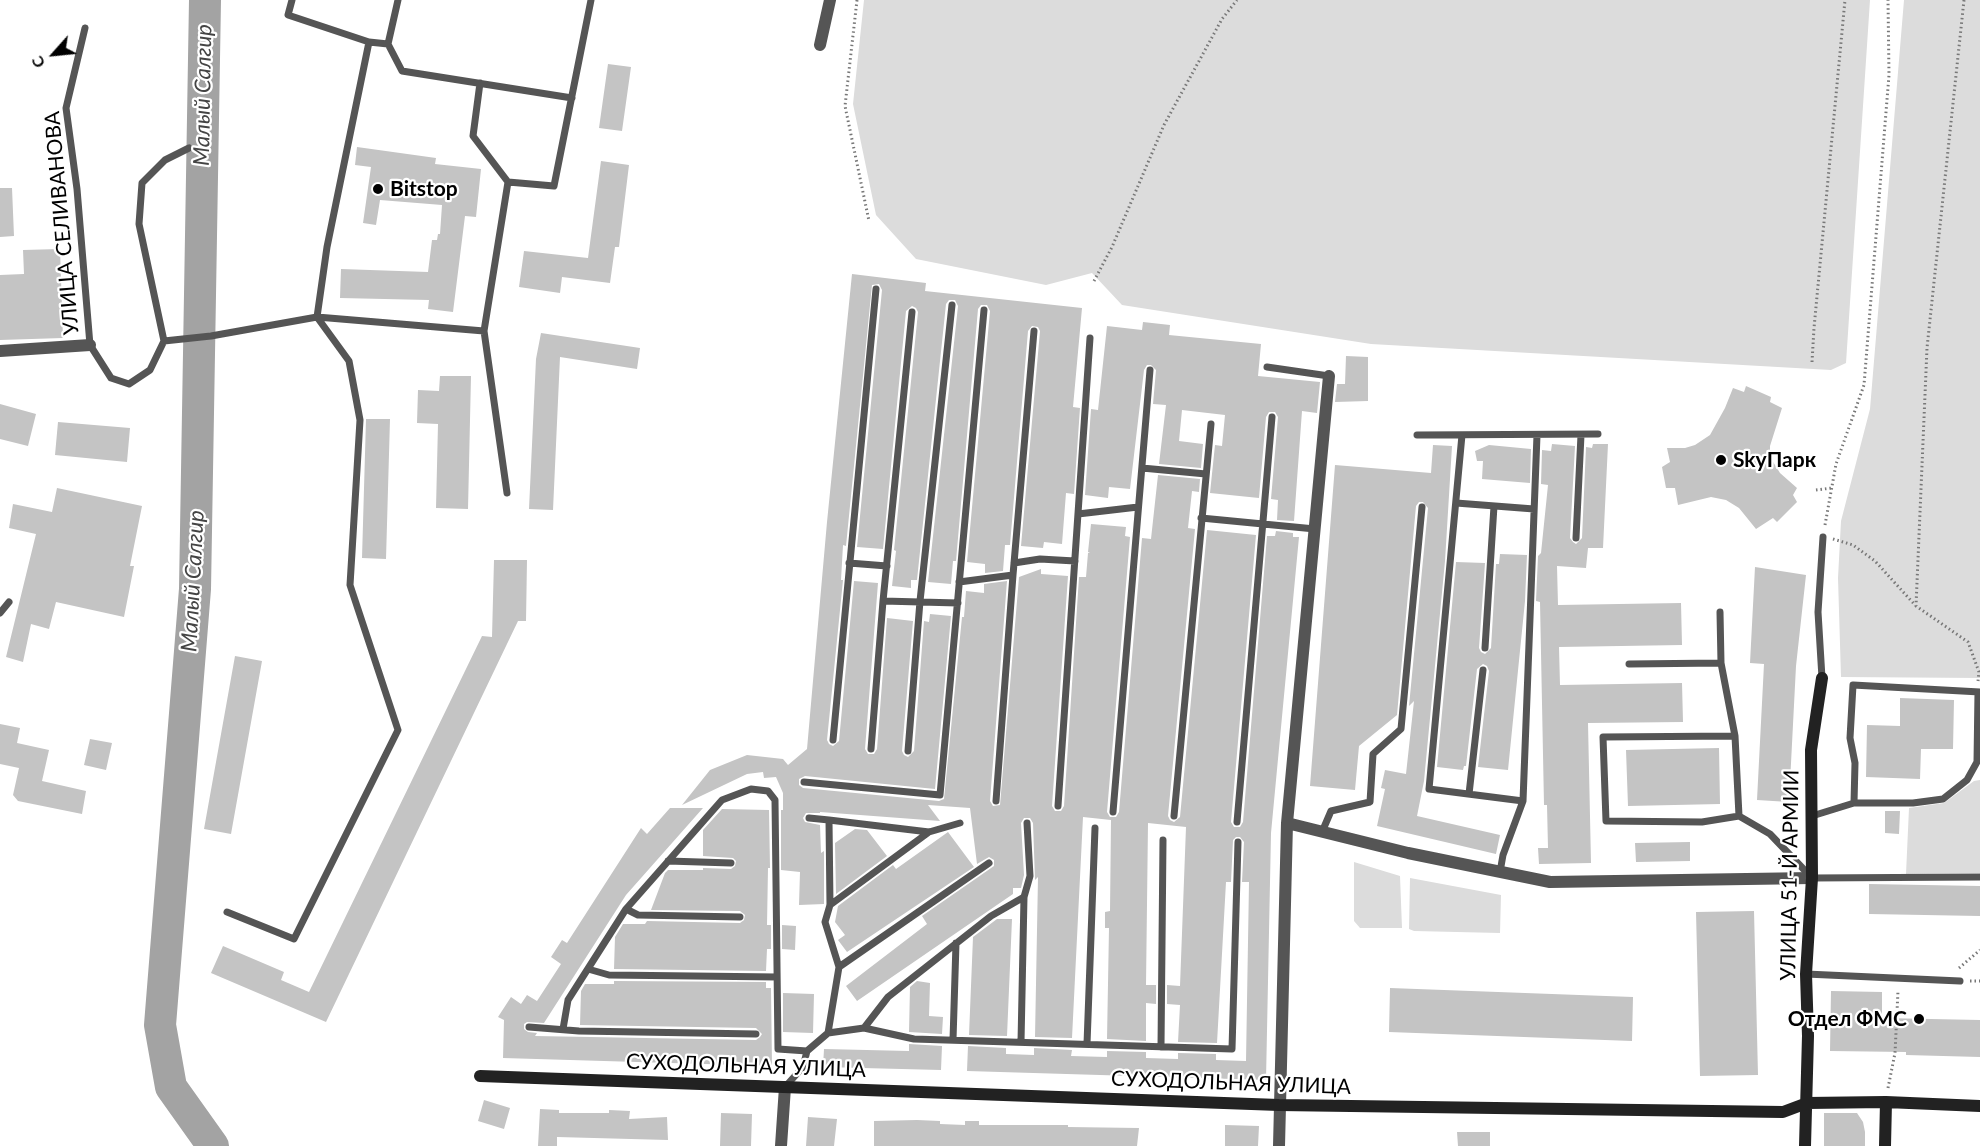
<!DOCTYPE html>
<html>
<head>
<meta charset="utf-8">
<style>
	body { margin:0 }
	#map { position:relative; width:1980px; height:1146px; overflow:hidden; background:#fff; font-family:Lato,sans-serif }
	canvas { display:block }
	.north { position:absolute; left:24px; top:24px; width:60px; height:60px; -webkit-text-stroke:4px #fff; paint-order:stroke; rotate:243deg; font-size:16px; font-weight:700; line-height:24px; text-align:center; color:#000 }
	.north::after { content:''; display:block; margin:auto; width:21px; height:27px; background:#000; clip-path:polygon(50% 0,100% 100%,50% 72%,0 100%) }
</style>
</head>
<body>
<div id="map">
<canvas width="1980" height="1146"></canvas>
<div class="north">С</div>
</div>
<script>
const context = document.querySelector('canvas').getContext('2d');
context.lineJoin = 'round';
function fillPath(path, color) { context.fillStyle = color; context.fill(path, 'evenodd'); }
function strokePath(path, color, width, dash) { context.strokeStyle = color; context.lineWidth = width; context.lineCap = dash ? 'butt' : 'round'; context.setLineDash(dash || []); context.stroke(path); }
function drawText(font, color, halo, rows, align = 'center') {
  context.font = font + ' Lato,sans-serif'; context.lineWidth = 4.5; context.setLineDash([]); context.textBaseline = 'middle'; context.strokeStyle = halo; context.fillStyle = color; for (const [text, x, y, turn = 0] of rows) {
    context.save(); context.translate(x, y); context.rotate((+turn || 0) * Math.PI / 180); context.textAlign = isNaN(turn) ? turn : align; if (halo) context.strokeText(text, 0, 0); context.fillText(text, 0, 0); context.restore();
  }
}
fillPath(new Path2D(`
	M864 0H1870L1846 363 1831 370 1371 344 1122 305 1092 273 1046 285 916 259 876 215 853 104Z
	M1904 0H1980V678L1841 677 1838 578 1841 521 1870 409Z
	M1980 780V873L1906 874 1909 808 1944 803 1974 781Z
	M1354 862 1400 876 1402 928H1360L1354 921Z
	M1410 878 1501 895 1500 933 1414 931 1409 929Z`), '#dcdcdc');
strokePath(new Path2D(`
	M205 0 195 589 160 1025 171 1087 213 1146`), '#a3a3a3', 32);
fillPath(new Path2D(`
	M608 64 631 67 622 131 599 128Z
	M357 147 436 158 435 164 481 169 476 217 465 216 453 312 428 309 429 300 340 298 341 269 428 272 432 240H437L438 234H440L442 205 380 200 376 225 363 223 371 167 355 165Z
	M601 161 629 165 619 247H615L610 283 562 277 560 293 519 287 524 251 588 258Z
	M0 188H12L14 236 0 237Z
	M60 249 63 338 0 340V275L24 274 23 250Z
	M852 274 926 283 925 291 1082 308 1073 407 1080 408 1074 494 1066 493 1062 544 1044 542 1043 548 1021 546 1040 331 1038 327 1032 326 1028 331 1010 545H1005L1003 571 985 573V564L967 562 990 311 987 305H981L978 309 956 561H953L951 584 928 582 958 306 955 300H949L946 304 917 580H911V588L892 586 896 551 894 550 918 312 916 308 912 306 906 311 883 549 857 547 882 290 879 284 872 285 846 546 843 545 841 580H843L827 740 829 744 833 746 839 741 854 581 878 583 865 749 868 754H874L877 749 887 618 913 621 902 751 904 755 908 757 914 751 924 621 929 622 930 614 951 616 935 789 805 776 799 779V785L803 788 939 801 944 799 962 617H964L966 591 984 593V584L1007 581 990 801 993 806 1000 805 1019 577 1041 569V574L1068 576 1052 806 1055 811H1061L1064 806 1079 577H1086L1088 553 1090 552H1088L1091 524 1126 527 1125 536 1130 537 1107 812 1110 817H1116L1119 812 1142 538 1151 539 1158 475 1200 479 1199 492 1192 491 1188 528 1195 529 1168 816 1170 820 1174 822 1180 817 1207 530 1256 535 1231 822 1234 827H1240L1243 822 1267 536H1275L1276 531 1293 533V537H1299L1271 833 1266 1080 967 1071 968 1046 1006 1048V1054L1034 1055V1048L1072 1050 1071 1056 1107 1057V1051L1146 1052V1058L1178 1059V1053L1216 1054V1060L1246 1061 1249 882H1242L1244 842 1240 837H1236L1233 840 1231 882H1226L1217 1043 1178 1042 1180 1005 1167 1004V985L1180 986 1186 827 1148 823 1146 985H1156V1004L1146 1003V1041L1107 1039 1109 928H1105V912L1110 911 1111 820 1083 817 1072 1038 1035 1037 1038 877 1035 880 1033 823 1030 818H1024L1021 823 1024 875 1021 888H1013V894L857 1001 846 986 927 924 922 916 994 866V860L989 857 977 864 970 808 928 805 940 821 820 812V813H806L803 818 805 822 820 825 821 853 824 851V904L799 905 800 872 781 870V810H783V793L776 777 764 778 763 772 747 774 682 805 710 770 747 755 783 759 788 765 807 749 827 522Z
	M1143 322 1170 325 1169 335 1261 344 1258 376 1320 382 1317 413 1302 411 1294 521 1277 520 1278 500 1271 499 1278 417 1275 412H1269L1266 417 1259 498 1210 493 1215 445 1222 446 1225 415 1182 410 1179 441 1203 444 1201 468 1159 464 1166 405 1153 404 1156 370 1151 365H1147L1144 370 1130 489 1109 487 1108 498 1085 495 1091 409 1098 410 1107 326 1142 330Z
	M541 333 640 348 637 369 560 357 553 510 529 509 536 359Z
	M1346 356 1368 357V401L1335 402 1337 384H1345Z
	M440 376H471L468 509 436 508 438 424 417 423 418 390 439 391Z
	M1746 386 1771 397 1770 402 1782 408 1770 446V457L1780 473 1797 488 1793 495 1797 502 1777 522 1773 518 1756 529 1739 508 1726 500 1711 497 1678 505 1675 488H1666L1662 467 1670 462 1667 448H1685L1695 445 1710 435 1725 408 1733 388 1744 392Z
	M0 404 36 414 28 446 0 439Z
	M366 419H390L386 559 362 558Z
	M58 422 130 428 127 462 55 455Z
	M1552 444 1575 446 1570 538 1573 542 1576 544 1582 538 1586 447 1592 448 1593 444H1608L1603 548H1588L1586 568 1557 566 1558 605 1681 603 1682 645 1559 647 1560 685 1682 683 1683 722 1588 723 1591 863 1539 864 1538 848H1548L1547 805H1544L1540 602 1536 601 1538 556 1541 553 1548 485 1541 484 1542 450 1551 451Z
	M1433 445 1452 446 1445 561 1424 781 1417 816 1500 835 1496 854 1377 826 1385 789 1381 788 1385 770 1406 774 1414 701 1409 706 1428 508 1423 502H1419L1416 506 1397 715 1359 746 1355 790 1310 786 1335 465 1431 473Z
	M1489 445 1531 449 1530 483 1482 479 1483 461H1477L1475 451Z
	M57 488 142 506 130 566H134L124 617 56 602 49 629 31 624 23 662 6 657 36 534 9 528 13 504 52 512Z
	M1500 554 1527 555 1525 601 1508 770 1478 767 1489 671 1487 666 1483 664 1477 669 1466 766H1464L1463 770 1437 767 1456 562 1485 563 1479 648 1481 652 1485 654 1491 648 1496 564H1499Z
	M494 560H527L526 621H518L326 1022 211 973 223 946 284 972 281 980 309 992 482 636 492 637Z
	M1755 567 1806 575 1796 666 1789 802 1757 800 1764 664 1750 663Z
	M235 656 262 661 231 834 204 829Z
	M1900 698 1954 700 1953 749H1921L1920 779 1866 777 1867 725 1900 726Z
	M0 724 20 728 17 743 49 750 42 781 86 791 82 814 18 801 13 795 19 768 0 764Z
	M90 739 112 743 106 770 84 765Z
	M1719 748 1720 804 1628 806 1626 750Z
	M670 808H703L626 895 544 1023 527 1022 524 1024V1029L528 1032 537 1033 535 1036 756 1040 760 1037 762 1034 756 1028 580 1025 581 991 585 984H614V981L766 982V988H771L772 1066 503 1058 504 1020 498 1017 511 997 521 1004 527 995 537 1001 561 964 551 957 562 940 567 943 641 828 647 834Z
	M722 809 769 810 770 868H768L767 925H771V949H767L766 971 614 969 615 937 623 924H645L647 921 740 923 744 920 745 915 740 911 651 910 665 873 668 870H703V868L731 869 735 866 736 861 733 858 703 856V830Z
	M1885 811H1900L1899 834 1885 833Z
	M855 829 867 830 887 856 836 894 835 843Z
	M948 832 974 867 847 952 838 940 845 935 835 922 838 906 893 865 896 869Z
	M1690 842V861L1636 862 1635 843Z
	M1869 884 1980 886V916L1869 914Z
	M1754 911 1758 1075 1700 1076 1696 912Z
	M997 919H1012L1007 1036 969 1035 973 937Z
	M782 925 796 926 795 950 782 949Z
	M917 981 930 983 929 1016 943 1017 942 1034 909 1032 910 987Z
	M1390 988 1633 997 1632 1041 1389 1032Z
	M1831 991 1882 992V1018L1980 1020V1057L1906 1055V1052L1830 1051Z
	M783 993 814 994 813 1033 783 1032Z
	M909 1044 942 1046 941 1070 823 1067 824 1049 909 1051Z
	M484 1100 510 1108 504 1129 478 1121Z
	M540 1109 559 1110V1113H609V1110L630 1111 629 1119 667 1117 668 1140 557 1137V1146H538Z
	M721 1113 752 1114 751 1146H720Z
	M1824 1113H1857L1863 1122 1865 1132V1146H1824Z
	M808 1117 837 1119 834 1146H806Z
	M917 1120 940 1121V1124L965 1125V1121H979V1125H1068V1127L1139 1128 1137 1146H874V1121Z
	M1225 1125 1259 1126 1258 1146H1225Z
	M1457 1132H1490V1146H1458Z`), '#c4c4c4');
strokePath(new Path2D(`
	M857 0 845 106 869 221
	M1964 0 1927 348 1916 606 1968 642 1979 672 1978 681
	M1094 281 1112 247 1164 125 1222 19 1237 0
	M1812 362 1814 328 1845 0
	M1816 490 1832 488
	M1825 525 1836 464 1864 385 1889 75 1888 0
	M1833 539 1853 545 1875 561 1915 605
	M1959 968 1980 950
	M1970 981H1980
	M1888 1088 1895 1053 1898 991`), '#777', 3, [1.5, 3]);
strokePath(new Path2D(`
	M292 0 288 15 369 42
	M398 0 388 44 402 71 572 98
	M85 28 66 108 77 189 90 345 111 378 129 384 150 370 164 341 211 336 317 317 349 361 360 420 350 585 398 730 294 939 227 912
	M388 44 369 42 327 247 317 317 484 331
	M480 83 473 136 508 182
	M164 341 139 224 142 183 165 160 189 148
	M1267 367 1329 376
	M1417 435 1598 434
	M1462 435 1429 789 1523 801
	M1142 468 1206 474
	M507 493 484 331 508 182 554 186 591 0
	M1456 503 1534 509
	M1078 514 1138 507
	M1201 518 1315 529
	M1576 538 1581 435
	M849 563 887 566
	M1014 563 1040 559 1075 561
	M959 582 1013 575
	M883 601 958 603
	M1720 612 1721 663 1735 736 1739 816 1770 834 1812 878 1980 877
	M0 613 9 602
	M1485 648 1494 506
	M1629 664 1721 663
	M1822 678 1818 612 1823 537
	M1978 692 1977 762 1967 780 1943 799 1913 803H1854L1855 763 1850 738 1853 685 1980 692
	M1735 736 1603 737 1606 821 1702 822 1739 816
	M833 740 876 289
	M871 749 883 601 912 312
	M908 751 920 601 952 305
	M804 782 940 795 984 310
	M1469 794 1483 670
	M996 801 1013 575 1034 331
	M1058 806 1090 338
	M1113 812 1150 370
	M1174 816 1211 424
	M1812 816 1854 803
	M809 818 829 820 830 905 825 922 839 967 828 1033
	M829 820 929 832 960 823
	M1237 822 1272 417
	M1322 832 1331 811 1370 802 1373 754 1401 729 1422 507
	M668 861 731 863
	M1500 872 1503 855 1523 801 1537 435
	M830 905 929 832
	M626 909 638 915 740 917
	M839 967 989 863
	M588 969 609 975 777 977
	M1806 974 1960 981
	M529 1027 579 1031 756 1034
	M864 1028 888 997 991 916 1024 897
	M563 1029 568 1000 626 909 722 800 751 789 768 791 775 800 778 1049 807 1051
	M953 1040 956 943
	M1021 1042 1024 897 1030 876 1027 823
	M1087 1044 1095 828
	M1161 1047 1163 840
	M785 1087 803 1067 807 1051 828 1033 864 1028 914 1039 1232 1049 1238 842`), '#555', 7);
strokePath(new Path2D(`
	M820 45 830 0
	M0 351 90 345
	M1287 823 1408 853 1550 882 1812 878
	M781 1146 785 1087
	M1279 1146 1287 823 1329 376`), '#555', 12);
strokePath(new Path2D(`
	M480 1076 1279 1105 1783 1112 1807 1103 1886 1102 1980 1106
	M1805 1146 1808 1036 1806 974 1812 878 1811 750 1822 678
	M1885 1146 1886 1102`), '#222', 12);
for (const [x, y, r, color] of [
	[378,189,6,"#000"],
	[1721,460,6,"#000"],
	[1919,1019,6,"#000"]
]) { const dot = new Path2D(); dot.arc(x, y, r, 0, 2 * Math.PI); context.fillStyle = color; context.fill(dot); strokePath(dot, '#fff', 2); }
drawText('bold 21px', '#000', '#fff', [
	["Bitstop",390,189],
	["SkyПарк",1733,460],
	["Отдел ФМС",1907,1019,"right"]
], 'left');
drawText('21px', '#000', '#fff', [
	["УЛИЦА СЕЛИВАНОВА",62,223,-95],
	["УЛИЦА 51-Й АРМИИ",1790,875,-89],
	["СУХОДОЛЬНАЯ УЛИЦА",746,1066,2],
	["СУХОДОЛЬНАЯ УЛИЦА",1231,1083,2]
]);
drawText('italic 22px', '#444', '#fff', [
	["Малый Салгир",203,95,-89],
	["Малый Салгир",193,581,-87]
]);
</script>
</body>
</html>
